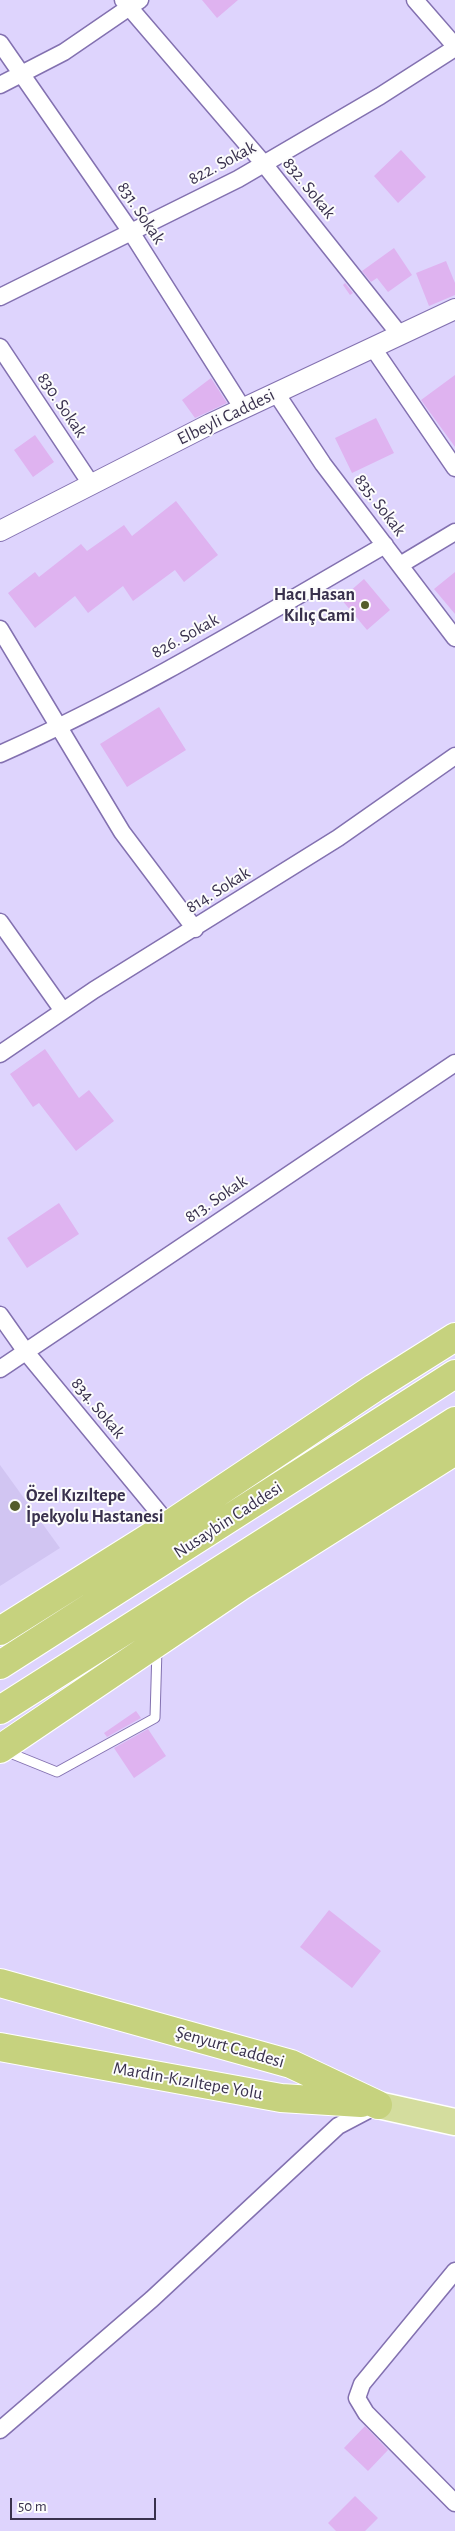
<!DOCTYPE html>
<html>
<head>
<meta charset="utf-8">
<style>
	body { margin:0 }
	#map { position:relative; width:455px; height:2531px; overflow:hidden; background:#ded4fd; font-family:"Alegreya Sans",sans-serif }
	canvas { display:block }
	.scale { position:absolute; left:10px; top:2498px; width:146px; height:22px; box-sizing:border-box; border:2px solid #39314d; border-top:0; padding-left:6px; font-size:15px; line-height:18px; white-space:nowrap; color:#39314d; -webkit-text-stroke:4px #fcfcfc; paint-order:stroke }
</style>
</head>
<body>
<div id="map">
<canvas width="455" height="2531"></canvas>
<div class="scale">50 m</div>
</div>
<script>
const context = document.querySelector('canvas').getContext('2d');
context.lineJoin = 'round';
function fillPath(path, color) { context.fillStyle = color; context.fill(path, 'evenodd'); }
function strokePath(path, color, width, dash) { context.strokeStyle = color; context.lineWidth = width; context.lineCap = dash ? 'butt' : 'round'; context.setLineDash(dash || []); context.stroke(path); }
function drawText(font, color, halo, rows, align = 'center') {
  context.font = font + ' "Alegreya Sans",sans-serif'; context.lineWidth = 4; context.setLineDash([]); context.textBaseline = 'middle'; context.strokeStyle = halo; context.fillStyle = color; for (const [text, x, y, turn = 0] of rows) {
    context.save(); context.translate(x, y); context.rotate((+turn || 0) * Math.PI / 180); context.textAlign = isNaN(turn) ? turn : align; if (halo) context.strokeText(text, 0, 0); context.fillText(text, 0, 0); context.restore();
  }
}
fillPath(new Path2D(`
	M0 1465 60 1548 0 1586Z`), '#d1c5f2');
fillPath(new Path2D(`
	M202 0H238L217 18Z
	M401 150 426 177 398 203 374 176Z
	M394 248 412 275 388 292 377 278 371 282 362 271Z
	M446 261 455 283V295L429 306 416 273Z
	M345 283 353 293 350 295 343 285Z
	M455 375V447L421 400Z
	M211 378 227 403 195 418 182 400Z
	M376 418 394 453 352 473 335 438Z
	M35 435 54 462 33 477 14 450Z
	M176 501 218 555 184 582 175 570 133 601 123 586 88 613 75 596 35 628 8 593 35 572 39 577 81 544 87 551 124 525 132 536Z
	M455 572V614L434 589Z
	M364 579 390 610 367 630 341 599Z
	M159 707 186 750 127 787 100 744Z
	M45 1049 79 1098 89 1090 114 1121 76 1151 39 1103 33 1107 10 1074Z
	M59 1203 79 1234 27 1268 7 1238Z
	M136 1711 141 1718 107 1737 104 1733Z
	M148 1729 166 1756 134 1778 114 1748Z
	M329 1910 381 1951 352 1988 300 1947Z
	M365 2426 388 2450 368 2471 344 2448Z
	M355 2496 378 2518 365 2531H336L328 2523Z`), '#dfb3f0');
const service = new Path2D(`
	M5 1751 57 1772 155 1718 157 1649`);
const minor = new Path2D(`
	M123 0 264 164 400 335
	M415 0 455 46
	M0 43 131 232 243 409
	M0 85 64 52 140 0
	M0 297 238 179 380 96 455 48
	M0 347 91 484
	M373 348 455 468
	M276 393 323 464 455 638
	M400 565 455 532
	M0 629 122 832 195 929
	M0 754C133 695 259 618 385 545
	M0 922 63 1011
	M0 1054 94 990 338 838 455 756
	M0 1315 26 1352 169 1525
	M0 1369 455 1063
	M455 2271 362 2384 357 2398 366 2413 455 2503
	M0 2430 152 2299 338 2126 376 2106`);
const tertiary = new Path2D(`
	M0 531 210 424 455 309`);
const primary = new Path2D(`
	M378 2105 455 2122`);
const trunk = new Path2D(`
	M0 1631 169 1525 374 1388 455 1337
	M0 1665 455 1374
	M0 1710 455 1421
	M0 1749 241 1586 455 1451
	M0 1983 291 2064 378 2105
	M0 2047 281 2098 361 2103`);
strokePath(service, '#8371b0', 11);
strokePath(minor, '#8371b0', 19);
strokePath(tertiary, '#8371b0', 22);
strokePath(primary, '#fff', 29);
strokePath(trunk, '#fff', 30);
strokePath(service, '#fff', 9);
strokePath(minor, '#fff', 16);
strokePath(tertiary, '#fff', 20);
strokePath(primary, '#d4dd9e', 26);
strokePath(trunk, '#c6d27e', 28);
for (const [x, y, r, color] of [
	[365,605,5,"#545c2b"],
	[15,1506,6,"#545c2b"]
]) { const dot = new Path2D(); dot.arc(x, y, r, 0, 2 * Math.PI); context.fillStyle = color; context.fill(dot); strokePath(dot, '#fcfcfc', 2); }
drawText('18px', '#39314d', '#fcfcfc', [
	["822. Sokak",222,163,-28],
	["832. Sokak",309,188,51],
	["831. Sokak",141,213,56],
	["830. Sokak",62,405,56],
	["Elbeyli Caddesi",226,417,-26],
	["835. Sokak",380,505,53],
	["826. Sokak",185,636,-29],
	["814. Sokak",218,890,-32],
	["813. Sokak",216,1199,-34],
	["834. Sokak",98,1408,50],
	["Nusaybin Caddesi",228,1520,-33],
	["Şenyurt Caddesi",230,2047,16],
	["Mardin-Kızıltepe Yolu",188,2081,10]
]);
drawText('bold 18px', '#39314d', '#fcfcfc', [
	["Hacı Hasan",355,595],
	["Kılıç Cami",355,616],
	["Özel Kızıltepe",26,1496,"left"],
	["İpekyolu Hastanesi",26,1517,"left"]
], 'right');
</script>
</body>
</html>
